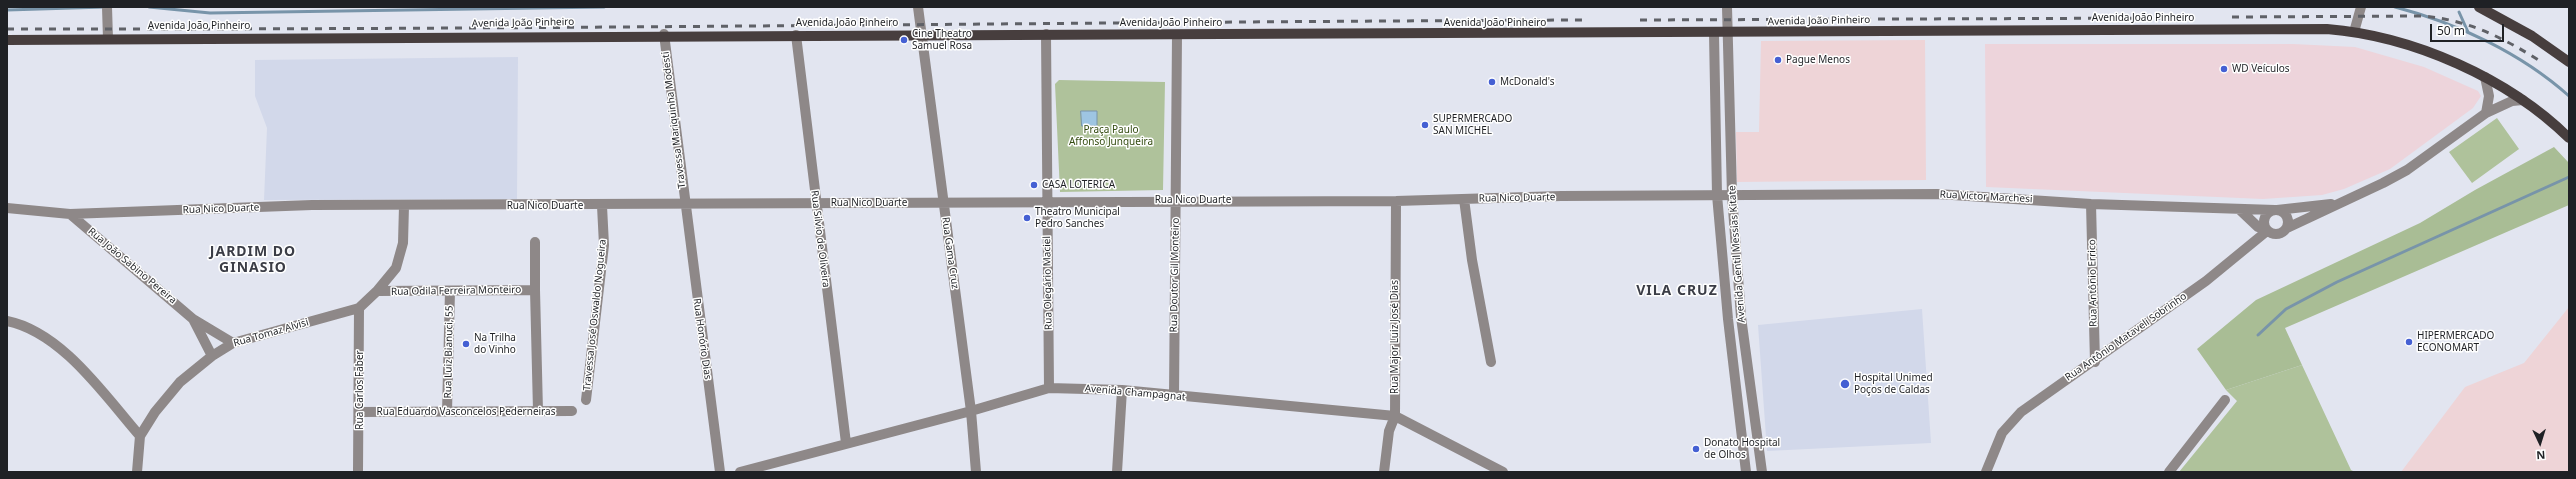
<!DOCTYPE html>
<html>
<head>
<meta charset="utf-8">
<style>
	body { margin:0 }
	#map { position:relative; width:2576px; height:479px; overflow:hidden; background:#e2e5f0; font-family:"Noto Sans",sans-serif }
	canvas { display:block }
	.frame { position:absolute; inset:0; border:8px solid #1f2125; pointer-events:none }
	.north { position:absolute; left:2520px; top:423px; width:40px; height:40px; -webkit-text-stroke:3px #fff; paint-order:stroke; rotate:176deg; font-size:11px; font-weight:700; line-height:16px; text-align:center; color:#1f2125 }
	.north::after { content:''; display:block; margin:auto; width:14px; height:18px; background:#1f2125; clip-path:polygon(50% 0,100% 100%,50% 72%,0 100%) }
	.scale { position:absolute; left:2430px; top:24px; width:74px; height:18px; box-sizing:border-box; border:2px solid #1f2125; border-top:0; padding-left:5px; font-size:12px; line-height:14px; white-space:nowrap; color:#1f2125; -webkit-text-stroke:3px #fff; paint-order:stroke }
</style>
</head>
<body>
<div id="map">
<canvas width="2576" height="479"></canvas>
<div class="frame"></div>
<div class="north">N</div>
<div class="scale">50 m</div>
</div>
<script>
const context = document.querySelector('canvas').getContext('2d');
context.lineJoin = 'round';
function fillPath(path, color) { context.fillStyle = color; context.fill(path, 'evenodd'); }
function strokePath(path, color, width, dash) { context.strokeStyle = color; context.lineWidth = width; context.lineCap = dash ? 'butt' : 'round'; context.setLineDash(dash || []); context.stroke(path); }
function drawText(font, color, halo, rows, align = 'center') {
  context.font = font + ' "Noto Sans",sans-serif'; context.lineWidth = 3; context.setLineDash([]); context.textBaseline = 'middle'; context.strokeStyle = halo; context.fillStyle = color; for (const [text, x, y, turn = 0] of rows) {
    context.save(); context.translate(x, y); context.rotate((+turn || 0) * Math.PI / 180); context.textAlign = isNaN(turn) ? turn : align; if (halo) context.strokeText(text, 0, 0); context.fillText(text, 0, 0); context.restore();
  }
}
fillPath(new Path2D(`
	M1985 44H2293L2355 47 2424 67 2478 91 2481 96 2473 108 2390 169 2344 189 2322 195 2263 199 1986 187Z`), '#edd4db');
fillPath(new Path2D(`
	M1925 40 1926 180 1737 182 1736 132H1759L1761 41Z
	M2569 307V472H2401L2465 387 2524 363Z`), '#eed4d7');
fillPath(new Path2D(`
	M518 57 517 199 264 200 267 128 255 96V60Z
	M1922 309 1931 443 1767 451 1758 325Z`), '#d2d8ea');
fillPath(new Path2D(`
	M1059 80 1165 82 1163 190 1060 192 1055 84Z
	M2497 118 2519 149 2472 183 2449 152Z
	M2302 365 2351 470 2355 472H2179L2237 401 2226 390Z`), '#afc29b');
fillPath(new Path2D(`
	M2554 147 2569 163V205L2285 328 2302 365 2226 390 2197 349 2256 300 2420 223 2475 190Z`), '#a9bd95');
const water = new Path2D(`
	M1081 111H1097V126H1082Z`);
fillPath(water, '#9ec5e2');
strokePath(water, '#7894a9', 1);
strokePath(new Path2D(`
	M149 7 210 13 604 7
	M2395 7C2457 23 2521 53 2569 96
	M7 10 105 7
	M2459 12 2468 32
	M2258 335 2286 309 2337 282 2569 177`), '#7894a9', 3);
strokePath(new Path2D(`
	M107 7 108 39
	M918 7 971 411 976 472
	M1727 7 1732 195 1741 317 1762 472
	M2354 32 2361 7
	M664 34 720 472
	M1046 34 1049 388
	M1714 34 1717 195 1728 319 1746 472
	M796 35 846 443
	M2485 77 2489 96 2486 113
	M1464 199 1472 260 1491 362
	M2091 204 2095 362
	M7 208 70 214 312 205 1396 201 1561 196 1937 194 2091 204 2275 210
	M2264 222a12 12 0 1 1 24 0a12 12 0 1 1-24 0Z
	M2277 210 2331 204
	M70 214 193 319
	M2287 228 2383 183 2407 170 2486 113 2512 101 2523 100
	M535 290 538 411
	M377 291 535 290V242
	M7 321C62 332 105 396 140 436
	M212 356 193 319 233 343
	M1174 396 1177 35
	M586 400 604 245 602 206
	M360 412 572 411
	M447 412 450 291
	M137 472 140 436 155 412 180 382 212 356 233 343 359 308 377 291 396 268 403 243 404 206
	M358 472 359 308
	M740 472 971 411 1049 388 1122 390 1395 416 1503 472
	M1117 472 1122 390
	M1384 472 1389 431 1395 416 1396 201
	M1986 472 2002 433 2021 412 2206 281 2267 231 2258 227 2239 209
	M2169 472 2225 400`), '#8e8888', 10);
strokePath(new Path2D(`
	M2479 7 2532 36 2569 62
	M7 40C780 30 1554 38 2327 29 2413 36 2508 78 2569 138`), '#473e3e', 10);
strokePath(new Path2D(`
	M2232 17 2423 16C2468 20 2502 37 2540 61
	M1640 20 2174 18
	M7 29C533 30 1059 22 1585 20`), '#5f6167', 3, [7, 7]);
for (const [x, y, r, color] of [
	[904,40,4,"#4560d3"],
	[1778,60,4,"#4560d3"],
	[2224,69,4,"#4560d3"],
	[1492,82,4,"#4560d3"],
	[1425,125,4,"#4560d3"],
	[1034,185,4,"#4560d3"],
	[1027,218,4,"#4560d3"],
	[2409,342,4,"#4560d3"],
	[466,344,4,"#4560d3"],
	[1845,384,5,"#4560d3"],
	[1696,449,4,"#4560d3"]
]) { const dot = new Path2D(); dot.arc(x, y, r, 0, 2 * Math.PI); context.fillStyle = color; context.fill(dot); strokePath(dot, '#fff', 1.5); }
drawText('10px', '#1f2125', '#fff', [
	["Avenida João Pinheiro",2143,18],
	["Avenida João Pinheiro",1819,21,-1],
	["Avenida João Pinheiro",523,23,-1],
	["Avenida João Pinheiro",847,23],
	["Avenida João Pinheiro",1171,23],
	["Avenida João Pinheiro",1495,23],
	["Avenida João Pinheiro",199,26],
	["Travessa Mariquinha Modesti",674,120,-97],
	["Rua Victor Marchesi",1986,197,3],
	["Rua Nico Duarte",1517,198,-1],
	["Rua Nico Duarte",1193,200],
	["Rua Nico Duarte",869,203],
	["Rua Nico Duarte",545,206],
	["Rua Nico Duarte",221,209,-2],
	["Rua Silvio de Oliveira",820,239,83],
	["Rua Gama Cruz",950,253,82],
	["Avenida Gentil Messias Kitate",1737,254,-94],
	["Rua João Sabino Pereira",132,266,40],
	["Rua Doutor Gil Monteiro",1175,275,-89],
	["Rua Olegário Maciel",1048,283,-91],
	["Rua Antônio Errico",2093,283,-91],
	["Rua Odila Ferreira Monteiro",456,291,-1],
	["Travessa José Oswaldo Nogueira",595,315,-84],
	["Rua Tomaz Alvisi",271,333,-16],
	["Rua Major Luiz José Dias",1395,337,-90],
	["Rua Antônio Mataveli Sobrinho",2126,337,-35],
	["Rua Honório Dias",702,339,82],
	["Rua Luiz Bianuci, 55",449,352,-89],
	["Rua Carlos Faber",360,390,-90],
	["Avenida Champagnat",1135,393,5],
	["Rua Eduardo Vasconcelos Pederneiras",466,412]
]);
drawText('10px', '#1f2125', '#fff', [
	["Cine Theatro",912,34],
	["Samuel Rosa",912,46],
	["Pague Menos",1786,60],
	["WD Veículos",2232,69],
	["McDonald's",1500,82],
	["SUPERMERCADO",1433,119],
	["SAN MICHEL",1433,131],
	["CASA LOTERICA",1042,185],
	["Theatro Municipal",1035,212],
	["Pedro Sanches",1035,224],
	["HIPERMERCADO",2417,336],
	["ECONOMART",2417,348],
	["Na Trilha",474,338],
	["do Vinho",474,350],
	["Hospital Unimed",1854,378],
	["Poços de Caldas",1854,390],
	["Donato Hospital",1704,443],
	["de Olhos",1704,455]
], 'left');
drawText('10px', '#324a0e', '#fff', [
	["Praça Paulo",1111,130],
	["Affonso Junqueira",1111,142]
]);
context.letterSpacing = '1px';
drawText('bold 14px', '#3b3d46', '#fff', [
	["JARDIM DO",253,252],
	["GINASIO",253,268],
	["VILA CRUZ",1677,291]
]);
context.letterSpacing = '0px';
</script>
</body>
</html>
